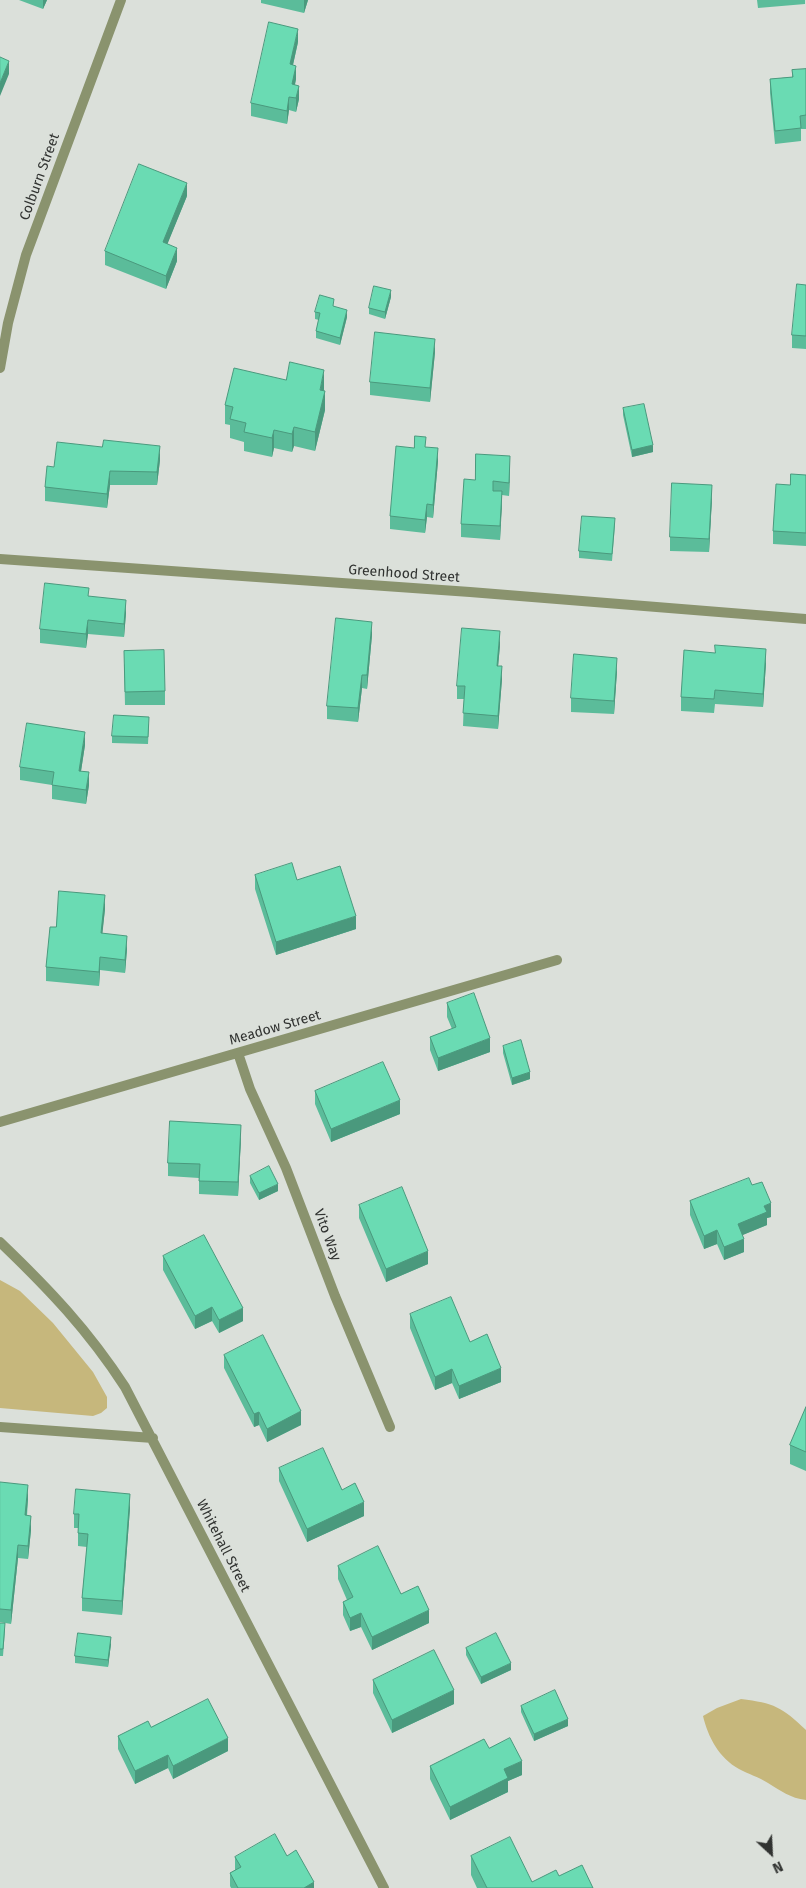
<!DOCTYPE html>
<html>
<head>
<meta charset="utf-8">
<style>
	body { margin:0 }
	#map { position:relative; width:806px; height:1888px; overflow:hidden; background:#dbe0da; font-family:"Fira Sans",sans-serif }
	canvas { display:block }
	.north { position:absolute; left:746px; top:1828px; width:50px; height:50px; -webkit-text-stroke:4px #dbe0da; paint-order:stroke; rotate:155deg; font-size:14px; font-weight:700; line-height:20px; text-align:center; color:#313331 }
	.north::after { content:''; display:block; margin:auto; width:18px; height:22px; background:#313331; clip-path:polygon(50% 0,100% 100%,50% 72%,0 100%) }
</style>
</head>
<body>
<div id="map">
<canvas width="806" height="1888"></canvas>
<div class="north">N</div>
</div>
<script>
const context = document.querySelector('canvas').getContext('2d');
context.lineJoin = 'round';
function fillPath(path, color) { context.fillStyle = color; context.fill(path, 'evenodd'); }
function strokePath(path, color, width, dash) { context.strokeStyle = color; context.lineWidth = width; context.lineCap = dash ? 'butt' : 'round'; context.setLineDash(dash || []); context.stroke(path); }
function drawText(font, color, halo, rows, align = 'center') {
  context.font = font + ' "Fira Sans",sans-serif'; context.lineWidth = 4; context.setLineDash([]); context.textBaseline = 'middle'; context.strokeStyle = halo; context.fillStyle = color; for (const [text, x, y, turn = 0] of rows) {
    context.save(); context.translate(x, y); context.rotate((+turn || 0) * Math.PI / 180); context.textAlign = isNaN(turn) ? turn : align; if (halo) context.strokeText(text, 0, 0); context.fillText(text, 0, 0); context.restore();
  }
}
fillPath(new Path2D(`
	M0 1280 20 1291 53 1323 93 1372 107 1397V1408L101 1413 93 1416 0 1408Z
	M741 1699C774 1703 782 1707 806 1730V1800C790 1798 781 1791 768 1783 759 1777 748 1774 739 1769 719 1758 708 1737 703 1716L717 1708Z`), '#c6b77c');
strokePath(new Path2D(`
	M0 368 8 323 26 255 121 0
	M0 559 470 592 806 619
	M238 1053 250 1089 286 1168 335 1296 390 1427
	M0 1122 557 960
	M0 1242C49 1289 88 1330 125 1387L384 1888
	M0 1427 153 1438`), '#8a936e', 10);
fillPath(new Path2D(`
	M19 0H47L43 9Z
	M261 0H308L304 13 261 3Z
	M757 0H805V4L758 8Z
	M298 42 293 65 296 79 295 85 299 99 296 112 289 110 287 124 251 116V103Z
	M806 69V129H801V141L775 144 770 93V79L792 77V70Z
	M187 196 167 244 177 261 166 289 105 265V251Z
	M806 285V349L792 348V335Z
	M391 297 385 319 369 314V308Z
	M334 307 347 317 340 345 316 338V331L319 320 315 319V312Z
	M435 352 430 402 370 395V382Z
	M324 389 325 410 315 451 294 446 292 452 274 448 272 457 244 451V442L230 438V425L225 424V405Z
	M623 408 653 452 632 457 623 415Z
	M426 447 438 461 433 518 427 517 425 533 390 529V516L414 448Z
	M160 460 157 485H110L107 508 45 501V487L54 467Z
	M510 470 509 496 502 495 500 540 461 537V524L475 480Z
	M806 475V546L773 544V531L790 485Z
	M712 498 709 552 670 551V537Z
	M615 525 612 561 579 558V551Z
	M89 596 126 613 124 637 88 634 86 648 40 643V629Z
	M372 635 367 689 362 688 358 722 327 719V706Z
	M500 645 498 666 502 679 498 729 463 726 464 699H457V686Z
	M766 663 763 707 715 704 714 713 681 711V697Z
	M124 664 165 691V705H125Z
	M617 671 614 714 571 712V698Z
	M149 724 148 744 112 743V736Z
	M85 745 81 771 89 785 86 804 52 799V785L20 780V767Z
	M255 875 297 880 356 929 276 955 255 889Z
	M105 909 102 934 127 949 125 973 100 970 99 986 46 981V967L56 927Z
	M447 1003 490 1052 438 1071 430 1050V1037L452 1029 447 1017Z
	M503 1046 530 1079 512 1085 503 1053Z
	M315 1091 400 1114 331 1142 315 1104Z
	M241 1138 238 1196 199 1194V1178L168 1176V1163Z
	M250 1176 278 1191 259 1200 250 1183Z
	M752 1185 771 1217 767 1218V1225L742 1235 744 1252 724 1260 717 1244 704 1249 690 1215V1201Z
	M359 1205 428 1264 386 1282 359 1218Z
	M163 1256 243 1321 219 1333 212 1321 195 1329 163 1270Z
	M410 1314 470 1342 501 1382 459 1399 452 1383 435 1390 410 1328Z
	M224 1355 301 1425 267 1442 259 1425 254 1427 224 1368Z
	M806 1407V1471L790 1464V1445Z
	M279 1468 342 1490 364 1516 307 1542 279 1481Z
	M0 1482 28 1499 27 1516 31 1530 28 1559 18 1558 11 1624 0 1622Z
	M130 1508 122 1615 82 1611V1598L87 1547 78 1546V1528H74V1514Z
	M338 1566 401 1594 429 1623 372 1650 361 1627 350 1631 343 1615V1602L347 1600 338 1579Z
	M0 1623 5 1630 3 1656H0Z
	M111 1644 108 1667 75 1663V1656Z
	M466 1648 511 1670 481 1684 466 1655Z
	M373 1680 454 1704 392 1733 373 1693Z
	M521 1706 568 1726 534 1741 521 1712Z
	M151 1727 228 1751 173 1779 168 1768 135 1784 118 1749V1736Z
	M489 1748 522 1775 508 1781V1792L450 1820 430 1779V1766Z
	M287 1856 314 1888H231L230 1886V1873L235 1870V1857Z
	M471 1856 532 1882 559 1876 593 1888H477L471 1875Z`), '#5bbc9a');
fillPath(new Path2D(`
	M43 0H47L43 9Z
	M304 0H308L304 13Z
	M298 29V42L290 78V64Z
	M9 61V74L0 96V83Z
	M296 66V79L292 97V84Z
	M299 86V99L296 112V98Z
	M289 97V110L287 124V111Z
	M187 183V196L163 255V242Z
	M177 248V261L166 289V276Z
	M391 290V297L385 319V312Z
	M347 310V317L340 345V338Z
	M435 339V352L430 402V388Z
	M324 370V389L320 409V390Z
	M325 391V410L315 451V432Z
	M294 427V446L292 452V434Z
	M274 430V448L272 457V438Z
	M653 445V452L632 457V450Z
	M160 446V460L157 485V472Z
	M438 448V461L433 518V505Z
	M510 456V470L509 496V483Z
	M110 471V485L107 508V494Z
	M712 485V498L709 552V539Z
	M502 491V505L500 540V526Z
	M427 504V517L425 533V520Z
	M126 600V613L124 637V624Z
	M88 620V634L86 648V634Z
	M372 622V635L367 689V675Z
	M500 631V645L497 679V666Z
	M766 649V663L763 707V694Z
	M617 658V671L614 714V701Z
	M502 666V679L498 729V716Z
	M362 675V688L358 722V708Z
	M85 732V745L79 784V771Z
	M89 772V785L86 804V790Z
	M105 895V909L101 947V933Z
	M356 916V929L276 955V942Z
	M127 936V949L125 973V960Z
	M100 957V970L99 986V972Z
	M490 1038V1052L438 1071V1058Z
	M530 1072V1079L512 1085V1078Z
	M400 1100V1114L331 1142V1129Z
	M241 1125V1138L238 1196V1182Z
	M278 1184V1191L259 1200V1193Z
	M771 1203V1217L767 1218V1225L738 1237V1224L764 1206Z
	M717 1230V1244L704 1249V1236Z
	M744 1239V1252L724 1260V1247Z
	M428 1251V1264L386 1282V1269Z
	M212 1307V1321L195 1329V1316Z
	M243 1308V1321L219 1333V1320Z
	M501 1368V1382L459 1399V1386Z
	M452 1369V1383L435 1390V1377Z
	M301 1411V1425L267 1442V1429Z
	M259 1412V1425L254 1427V1414Z
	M28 1485V1499L25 1529V1515Z
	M130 1494V1508L122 1615V1601Z
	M364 1502V1516L307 1542V1529Z
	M31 1516V1530L28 1559V1546Z
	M18 1545V1558L11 1624V1610Z
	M429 1610V1623L372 1650V1637Z
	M361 1613V1627L350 1631V1618Z
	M111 1637V1644L108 1667V1660Z
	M511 1663V1670L481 1684V1677Z
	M454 1690V1704L392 1733V1720Z
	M568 1719V1726L534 1741V1734Z
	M228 1738V1751L173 1779V1766Z
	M168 1755V1768L135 1784V1771Z
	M522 1761V1775L508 1781V1792L450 1820V1807L504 1769Z
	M314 1882V1888H304Z`), '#4a997d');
const building = new Path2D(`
	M269 22 298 29 290 64 296 66 292 84 299 86 296 98 289 97 287 111 251 103Z
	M0 57 9 61 0 83Z
	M806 69V115L800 116 801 128 775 131 770 79 793 77 792 70Z
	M139 164 187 183 163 242 177 248 166 276 105 251Z
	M797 284 806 285V336L792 335Z
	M374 286 391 290 385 312 369 308Z
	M320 295 334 299 333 306 347 310 340 338 316 331 320 313 315 312Z
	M375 332 435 339 430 388 370 382Z
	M290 362 324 370 320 390 325 391 315 432 294 427 292 434 274 430 272 438 244 432 246 423 230 419 233 407 225 405 234 368 286 380Z
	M644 404 653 445 632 450 623 408Z
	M415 436 426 437 425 447 438 448 433 505 427 504 425 520 390 516 396 446 414 448Z
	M104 440 160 446 157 472 110 471 107 494 45 487 47 466 54 467 57 442 102 447Z
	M476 454 510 456 509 483 493 481V491H502L500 526 461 524 464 479 475 480Z
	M791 474 806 475V533L773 531 776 484 790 485Z
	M672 483 712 485 709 539 670 537Z
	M582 516 615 518 612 554 579 551Z
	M45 583 89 588 88 596 126 600 124 624 88 620 86 634 40 629Z
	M336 618 372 622 367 675H362L358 708 327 706Z
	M462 628 500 631 497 666H502L498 716 463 713 465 686H457Z
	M715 645 766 649 763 694 715 690 714 699 681 697 684 650 715 653Z
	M164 650 165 691 125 692 124 651Z
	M574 654 617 658 614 701 571 698Z
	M114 715 149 717 148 737 112 736Z
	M27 723 85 732 79 771 89 772 86 790 52 785 54 772 20 767Z
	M292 863 297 880 340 866 356 916 276 942 255 875Z
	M59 891 105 895 101 933 127 936 125 960 100 957 99 972 46 967 50 927H56Z
	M474 993 490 1038 438 1058 430 1037 456 1027 447 1003Z
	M521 1040 530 1072 512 1078 503 1046Z
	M383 1062 400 1100 331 1129 315 1091Z
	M170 1121 241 1125 238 1182 199 1181 200 1164 168 1163Z
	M269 1166 278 1184 259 1193 250 1176Z
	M749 1178 752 1185 762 1182 771 1203 764 1206 767 1212 738 1224 744 1239 724 1247 717 1230 704 1236 690 1201Z
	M402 1187 428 1251 386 1269 359 1205Z
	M204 1235 243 1308 219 1320 212 1307 195 1316 163 1256Z
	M451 1297 470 1342 487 1334 501 1368 459 1386 452 1369 435 1377 410 1314Z
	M263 1335 301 1411 267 1429 259 1412 254 1414 224 1355Z
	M806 1407V1452L790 1445Z
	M323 1448 342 1490 355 1483 364 1502 307 1529 279 1468Z
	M0 1482 28 1485 25 1515 31 1516 28 1546 18 1545 11 1610 0 1609Z
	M76 1489 130 1494 122 1601 82 1598 88 1534 78 1533 79 1514H74Z
	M378 1546 401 1594 418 1586 429 1610 372 1637 361 1613 350 1618 343 1602 353 1597 338 1566Z
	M0 1623H5L3 1649H0Z
	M78 1633 111 1637 108 1660 75 1656Z
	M496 1633 511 1663 481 1677 466 1648Z
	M434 1650 454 1690 392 1720 373 1680Z
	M555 1690 568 1719 534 1734 521 1706Z
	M208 1699 228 1738 173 1766 168 1755 135 1771 118 1736 148 1721 151 1727Z
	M510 1738 522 1761 504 1769 508 1778 450 1807 430 1766 484 1739 489 1748Z
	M275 1834 287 1856 296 1850 314 1882 304 1888H238L230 1873 241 1867 235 1857Z
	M510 1837 532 1882 556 1870 559 1876 582 1865 593 1888H487L471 1856Z`);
fillPath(building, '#6adbb3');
strokePath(building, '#4a997d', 1);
drawText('14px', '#313331', '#dbe0da', [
	["Colburn Street",40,177,-70],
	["Greenhood Street",404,574,4],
	["Meadow Street",275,1028,-16],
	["Vito Way",327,1235,70],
	["Whitehall Street",223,1546,63]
]);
</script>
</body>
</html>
